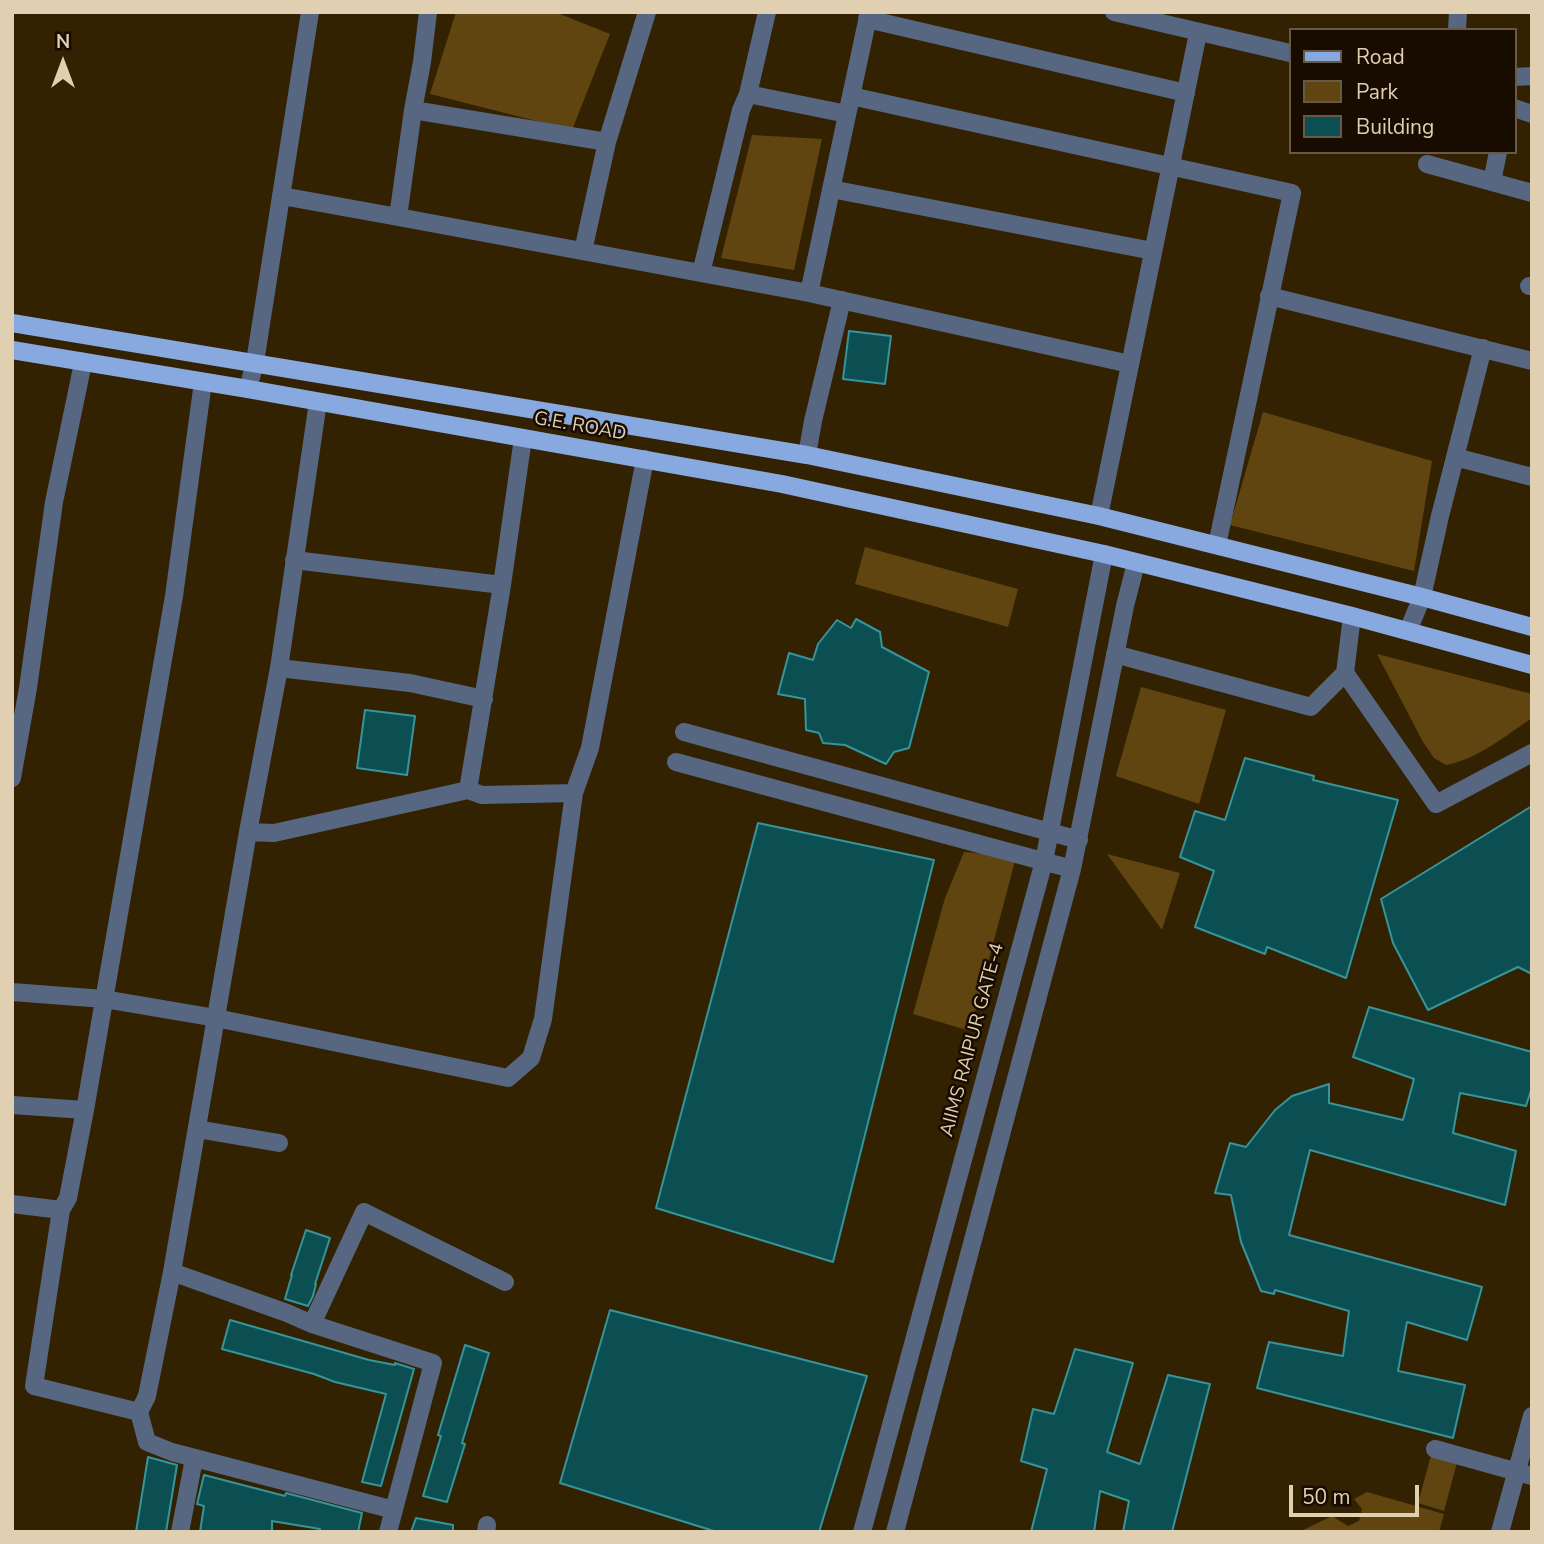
<!DOCTYPE html>
<html>
<head>
<meta charset="utf-8">
<style>
	body { margin:0 }
	#map { position:relative; width:1544px; height:1544px; overflow:hidden; background:#322202; font-family:"Nunito Sans",sans-serif }
	canvas { display:block }
	.frame { position:absolute; inset:0; border:14px solid #e1cfb2; pointer-events:none }
	.legend { position:absolute; left:1289px; top:28px; width:228px; height:126px; box-sizing:border-box; background:#180b00; border:2px solid #685947; margin:0; padding:9px 12px; list-style:none; font-size:21px; color:#e1cfb2 }
	.legend li { display:flex; align-items:center; gap:14px; height:35px }
	.legend b { width:35px; border:2px solid #685947 }
	.north { position:absolute; left:28px; top:28px; width:70px; height:70px; -webkit-text-stroke:5px #180b00; paint-order:stroke; rotate:0deg; font-size:19px; font-weight:700; line-height:28px; text-align:center; color:#e1cfb2 }
	.north::after { content:''; display:block; margin:auto; width:24px; height:32px; background:#e1cfb2; clip-path:polygon(50% 0,100% 100%,50% 72%,0 100%) }
	.scale { position:absolute; left:1289px; top:1485px; width:130px; height:32px; box-sizing:border-box; border:4px solid #e1cfb2; border-top:0; padding-left:9px; font-size:21px; line-height:24px; white-space:nowrap; color:#e1cfb2; -webkit-text-stroke:5px #180b00; paint-order:stroke }
</style>
</head>
<body>
<div id="map">
<canvas width="1544" height="1544"></canvas>
<div class="frame"></div>
<ul class="legend">
<li><b style="height:9px;background:#87a9df"></b>Road</li>
<li><b style="height:19px;background:#604511"></b>Park</li>
<li><b style="height:19px;background:#0c4f52"></b>Building</li>
</ul>
<div class="north">N</div>
<div class="scale">50 m</div>
</div>
<script>
const context = document.querySelector('canvas').getContext('2d');
context.lineJoin = 'round';
function fillPath(path, color) { context.fillStyle = color; context.fill(path, 'evenodd'); }
function strokePath(path, color, width, dash) { context.strokeStyle = color; context.lineWidth = width; context.lineCap = dash ? 'butt' : 'round'; context.setLineDash(dash || []); context.stroke(path); }
function drawText(font, color, halo, rows, align = 'center') {
  context.font = font + ' "Nunito Sans",sans-serif'; context.lineWidth = 5; context.setLineDash([]); context.textBaseline = 'middle'; context.strokeStyle = halo; context.fillStyle = color; for (const [text, x, y, turn = 0] of rows) {
    context.save(); context.translate(x, y); context.rotate((+turn || 0) * Math.PI / 180); context.textAlign = isNaN(turn) ? turn : align; if (halo) context.strokeText(text, 0, 0); context.fillText(text, 0, 0); context.restore();
  }
}
fillPath(new Path2D(`
	M456 12H555L610 34 572 130 430 94Z
	M752 135 822 139 794 270 721 258Z
	M1263 412 1432 461 1414 571 1230 525Z
	M865 547 1018 589 1008 627 855 584Z
	M1377 654 1532 694V718C1505 736 1478 759 1446 765L1434 758 1423 742Z
	M1141 687 1226 710 1199 804 1116 776Z
	M964 852 987 854 1015 861 970 1031 913 1014 945 898Z
	M1107 854 1180 873 1162 930Z
	M1432 1452 1458 1459 1444 1511 1418 1503Z
	M1367 1492 1444 1514 1439 1532H1299L1332 1516 1348 1526 1359 1521 1362 1509 1354 1499Z`), '#604511');
const building = new Path2D(`
	M849 331 891 336 885 384 843 379Z
	M856 619 880 632 882 647 929 672 909 748 894 752 886 764 845 745 823 743 819 733 806 730 805 699 778 694 789 653 813 660 818 644 837 620 851 628Z
	M365 710 415 716 407 775 357 768Z
	M1245 758 1314 776 1313 780 1398 800 1346 978 1267 947 1265 954 1195 927 1214 871 1180 857 1195 811 1225 820Z
	M1532 806V974L1518 967 1428 1010 1393 943 1381 899Z
	M758 823 934 860 833 1262 656 1208Z
	M1369 1007 1532 1052V1087L1526 1106 1460 1093 1453 1133 1516 1151 1505 1205 1310 1150 1289 1235 1482 1287 1467 1340 1407 1322 1398 1371 1465 1385 1453 1438 1257 1388 1269 1342 1343 1356 1349 1311 1275 1290 1274 1294 1261 1291 1241 1242 1231 1195 1215 1193 1230 1143 1246 1147 1275 1110 1292 1096 1329 1084V1103L1403 1120 1414 1079 1353 1057Z
	M306 1230 330 1238 315 1284H316L313 1296 308 1306 285 1299 292 1275H291Z
	M610 1310 867 1376 819 1532H717L560 1483Z
	M230 1320 369 1360 395 1365V1363L414 1369 381 1486 362 1482 386 1394 335 1382 314 1374 222 1349Z
	M465 1345 489 1353 462 1443 465 1444 447 1502 423 1496 441 1436 438 1435Z
	M1075 1349 1133 1363 1107 1452 1140 1464 1168 1375 1210 1384 1172 1532H1123L1129 1501 1100 1491 1094 1532H1031L1047 1469 1021 1461 1033 1409 1054 1414Z
	M148 1457 177 1465 166 1532H136Z
	M204 1475 285 1496 286 1493 362 1513 358 1532H320V1529L272 1521V1532H200L204 1506 197 1504Z
	M416 1518 453 1525V1532H411Z`);
fillPath(building, '#0c4f52');
strokePath(building, '#35959a', 2);
strokePath(new Path2D(`
	M1114 12 1290 53
	M867 19 1186 93
	M1457 30 1458 12
	M1514 77 1532 76
	M748 94 847 114
	M851 96 1292 193 1217 545
	M1514 108 1532 114
	M413 110 422 62 428 12
	M1427 164 1532 193
	M1492 182 1498 152
	M831 189 1153 251
	M282 196 398 217 413 110 607 142 647 12
	M398 217 809 293 1130 364
	M583 251 607 142
	M701 273 741 110 748 94 767 12
	M1529 286H1532
	M809 293 869 12
	M1269 296 1532 361
	M248 389 255 362 310 12
	M318 402 279 668 248 832 172 1272 147 1396 139 1412 147 1442 172 1452 394 1510
	M807 455 813 421 842 300
	M1455 457 1532 477
	M1099 516 1198 33
	M294 560 502 585
	M1352 616 1345 673 1436 804 1532 753
	M1408 631 1422 597 1440 516 1483 348
	M1115 654 1311 707 1345 673
	M279 668 410 683 484 699
	M684 732 1079 840
	M676 762 1072 869
	M12 778 28 688 54 502 83 363 81 361
	M468 790 502 585 523 438
	M248 832 274 833 468 790 482 795 574 793
	M12 992 104 999 216 1018 508 1078 531 1058 543 1019 574 793 590 748 645 459
	M12 1105 85 1110
	M197 1129 279 1143
	M12 1204 61 1210
	M172 1272 287 1313 312 1324 433 1363 388 1532
	M312 1324 364 1212 505 1282
	M139 1412 34 1386 61 1210 68 1198 85 1110 174 596 203 382
	M1435 1449 1532 1476
	M180 1532 194 1459
	M486 1532 487 1525
	M862 1532 1044 861 1104 554
	M895 1532 1072 869 1125 606 1136 563
	M1500 1532 1532 1416`), '#576781', 18);
strokePath(new Path2D(`
	M12 323 807 455 1099 516 1422 597 1532 627
	M12 350 248 389 782 484 1104 554 1352 616 1532 665`), '#87a9df', 18);
drawText('19px', '#e1cfb2', '#180b00', [
	["G.E. ROAD",580,427,10],
	["AIIMS RAIPUR GATE-4",973,1040,-75]
]);
</script>
</body>
</html>
